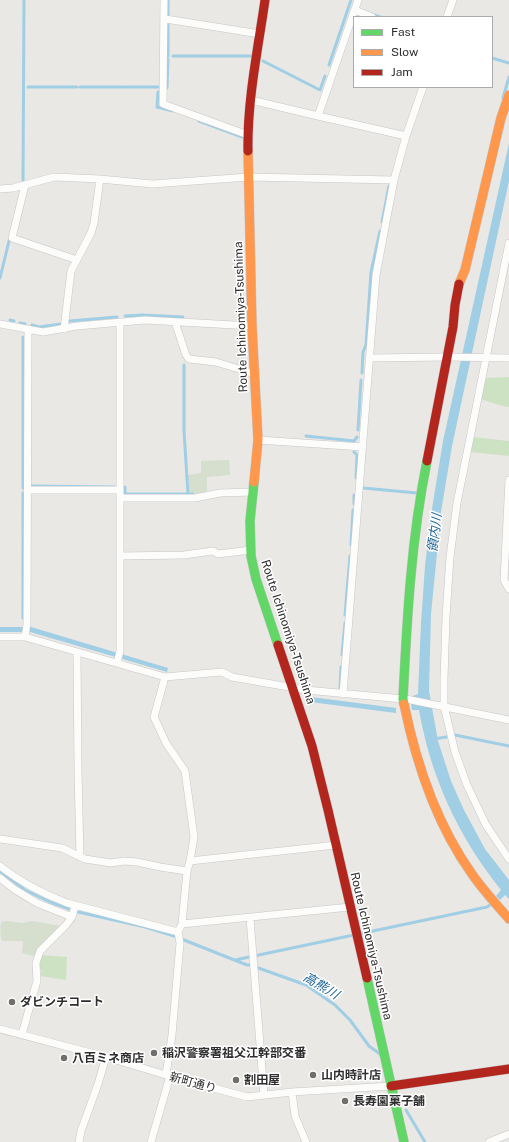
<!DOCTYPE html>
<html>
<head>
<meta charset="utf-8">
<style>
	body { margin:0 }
	#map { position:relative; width:509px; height:1142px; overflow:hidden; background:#eae8e5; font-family:"Public Sans",sans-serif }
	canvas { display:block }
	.legend { position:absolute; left:353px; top:16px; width:140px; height:72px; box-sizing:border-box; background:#fff; border:1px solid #ababab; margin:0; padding:5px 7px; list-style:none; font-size:12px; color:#2e2e2e }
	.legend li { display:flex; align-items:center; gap:8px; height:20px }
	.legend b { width:20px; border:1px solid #ababab }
</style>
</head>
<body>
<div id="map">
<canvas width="509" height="1142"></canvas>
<ul class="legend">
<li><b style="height:5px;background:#63d668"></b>Fast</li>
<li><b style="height:5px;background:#ff974d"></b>Slow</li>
<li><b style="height:5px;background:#b3261e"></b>Jam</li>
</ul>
</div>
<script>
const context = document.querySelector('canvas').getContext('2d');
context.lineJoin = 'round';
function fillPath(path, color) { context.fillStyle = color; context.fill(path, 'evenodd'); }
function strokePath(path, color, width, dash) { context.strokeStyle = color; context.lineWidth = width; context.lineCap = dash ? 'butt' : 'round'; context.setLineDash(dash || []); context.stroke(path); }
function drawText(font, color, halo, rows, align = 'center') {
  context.font = font + ' "Public Sans","Noto Sans JP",sans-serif'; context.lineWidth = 3; context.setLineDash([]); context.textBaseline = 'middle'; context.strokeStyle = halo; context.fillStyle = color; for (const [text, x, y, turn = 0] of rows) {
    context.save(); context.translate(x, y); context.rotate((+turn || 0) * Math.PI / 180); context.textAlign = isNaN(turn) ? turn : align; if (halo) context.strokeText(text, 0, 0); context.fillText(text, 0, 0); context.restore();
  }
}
fillPath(new Path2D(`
	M509 377V407L502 406 481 399 485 378Z
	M473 437 509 441V456L470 452Z
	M42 955 67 957 66 980 40 976 42 970 40 969 39 959Z`), '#cde2c2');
fillPath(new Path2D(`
	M229 460 230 475 207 477V491L199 493H189L188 475 201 473V461Z
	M8 921 22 923 32 921 61 926 33 956 22 953 23 941H2C0 935 0 928 1 922Z`), '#d6dece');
fillPath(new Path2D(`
	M509 143V181L452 446 441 512 431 614 429 691 438 741 451 781 464 810 485 849 509 880V899L505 895 500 900 496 896 501 890C458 836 431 778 419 710H412L410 697 418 694 421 623 425 566 431 515 443 441Z
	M0 627H31L168 668 167 672 30 632H0Z
	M311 697 396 708V713L310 702Z`), '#a0cee4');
strokePath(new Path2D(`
	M371 14 380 17
	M168 17V0
	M168 56V23
	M173 56H251
	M492 58 509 63
	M263 61 320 90 325 76
	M329 65 351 0
	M28 87H77
	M80 87H121
	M123 87H158
	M167 88 168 59
	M158 92 157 107 173 111
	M503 98 509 77
	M199 121 242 137
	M23 181 24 0
	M382 222 389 186
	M0 278 10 237
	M125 316 142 315 183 317
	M10 320 14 321
	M70 321 117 317
	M20 323 25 324
	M32 325 39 327 61 324
	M184 365V431L188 494
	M362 373 363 352 366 345 371 272 380 231
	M358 430 361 380
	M306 436 354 441 357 437
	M354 452 357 455 356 478
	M31 486 116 487
	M125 487V494H193
	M23 488V337
	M363 488 417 493
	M354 504V495
	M351 545 353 510
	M345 615 350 556
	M23 618V493
	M342 655 345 623
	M340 688 341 667
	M455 735 509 746
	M434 739 446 737
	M0 871 25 890 50 902 78 912 145 927 174 936 247 965H250L306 985 335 1005 350 1020 369 1046 380 1054
	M235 960 487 907 490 905
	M406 1110 425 1142`), '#a0cee4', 3);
const street = new Path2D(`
	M164 0 163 104 248 135
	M355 10 372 17
	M447 17 453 0
	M164 19 172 20 260 34
	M251 100 318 116 358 0
	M318 116 406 136
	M25 185 12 238 77 260
	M0 189 13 188 54 177 100 179 152 184 249 177 394 180
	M509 243 457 503 450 557 446 617 444 679V706L455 752 467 785 486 825 509 859
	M175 322 186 355 189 359 216 362 255 374
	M0 324 43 332 77 326 145 320 252 326
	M64 329 71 271 91 233 94 223 100 179
	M449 357 509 358
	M369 358 447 357
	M258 440 363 447
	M509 480 504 580 509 589
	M28 490H120
	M120 498H195L220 493 253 492
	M120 556 184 555 213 551 218 554 251 550
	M0 637H25L165 677 222 672 232 677 306 690 403 699
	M25 637 27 624 28 330
	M77 652 78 770 80 857
	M117 663 120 651V322
	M165 677 154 717 166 743 185 771 194 837 190 861
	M343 694 376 275 394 180 406 136 423 87
	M406 699 509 720
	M0 839 62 848 85 859 111 863 124 861 137 862 160 867 187 871
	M0 866C20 882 44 894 67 903L178 932
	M0 878 14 889 37 903 72 917
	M250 918 264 1095
	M182 924 350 907
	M0 1029 106 1057 166 1075 247 1097 292 1092 391 1086
	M22 1034 37 981 36 963 40 951 66 925 72 917 75 906
	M166 1075 172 1035 180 943 178 932 182 924 187 871 190 861 336 845
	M292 1092 295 1116 306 1142
	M79 1142 81 1131 98 1084 106 1057
	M151 1142 170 1076
	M489 1142 509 1134`);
const fast = new Path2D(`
	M254 482 250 521 251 556 256 579 278 645
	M404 704 403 699C407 619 411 540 427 461
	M367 978 404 1142`);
const slow = new Path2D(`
	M248 151 252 326 258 440 254 482
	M459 284 465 270 501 118 509 95
	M404 704C416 763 437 825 472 874 483 890 496 904 509 919`);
const jam = new Path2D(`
	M248 151C247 101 258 49 265 0
	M427 461 453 327 455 305 459 284
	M278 645 312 746 328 810 367 978
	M391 1086 509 1069`);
strokePath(street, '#c7c6c7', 8);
strokePath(fast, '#c7c6c7', 10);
strokePath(slow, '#c7c6c7', 10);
strokePath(jam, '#c7c6c7', 10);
strokePath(street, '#fcfcfb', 7);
strokePath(fast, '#63d668', 9);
strokePath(slow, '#ff974d', 9);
strokePath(jam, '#b3261e', 9);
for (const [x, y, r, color] of [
	[12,1002,4,"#706f6e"],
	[154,1053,4,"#706f6e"],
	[64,1058,4,"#706f6e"],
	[313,1075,4,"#706f6e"],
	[236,1080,4,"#706f6e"],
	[345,1101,4,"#706f6e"]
]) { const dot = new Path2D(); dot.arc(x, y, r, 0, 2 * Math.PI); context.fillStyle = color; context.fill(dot); strokePath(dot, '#fff', 1.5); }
drawText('12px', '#2e2e2e', '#fff', [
	["Route Ichinomiya-Tsushima",241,317,-92],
	["Route Ichinomiya-Tsushima",288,632,72],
	["Route Ichinomiya-Tsushima",371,946,77],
	["新町通り",193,1083,15]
]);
drawText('bold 12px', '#2e2e2e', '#fff', [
	["ダビンチコート",20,1002],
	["稲沢警察署祖父江幹部交番",162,1053],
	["八百ミネ商店",72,1058],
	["山内時計店",321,1075],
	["割田屋",244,1080],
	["長寿園菓子舗",353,1101]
], 'left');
drawText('italic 13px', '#1d6393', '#fff', [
	["領内川",435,533,-83],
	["高熊川",321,986,31]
]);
</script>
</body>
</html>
